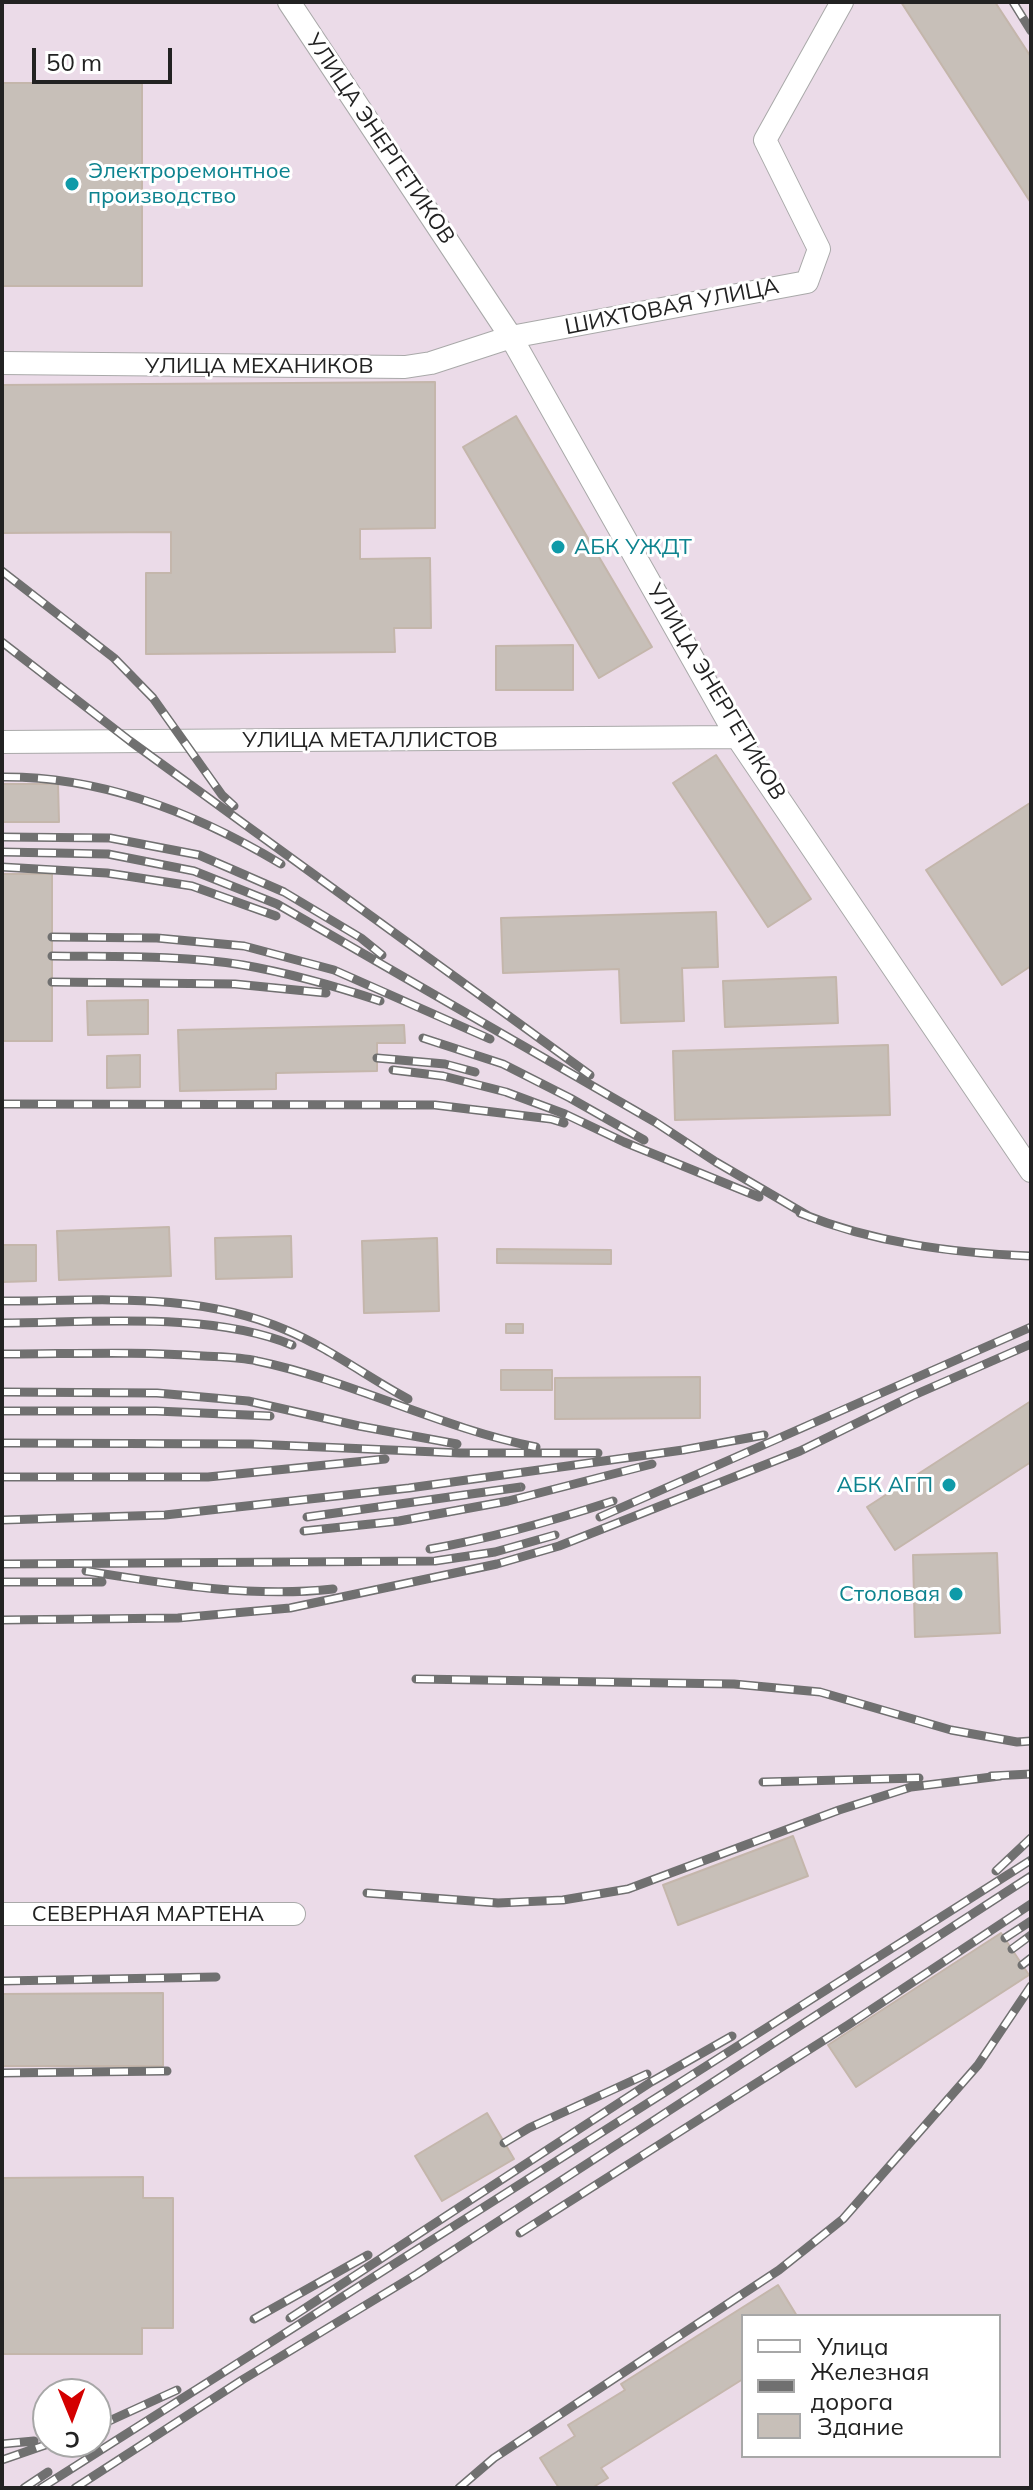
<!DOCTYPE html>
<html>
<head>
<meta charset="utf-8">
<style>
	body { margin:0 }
	#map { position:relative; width:1033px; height:2490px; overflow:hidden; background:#f2efe9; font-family:Mulish,sans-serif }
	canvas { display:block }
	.frame { position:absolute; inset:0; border:4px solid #222; pointer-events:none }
	.legend { position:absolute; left:741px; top:2314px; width:260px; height:144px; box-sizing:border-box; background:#fff; border:2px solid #a7a7a7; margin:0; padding:10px 14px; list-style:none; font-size:24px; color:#222 }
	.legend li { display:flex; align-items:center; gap:16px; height:40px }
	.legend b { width:40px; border:2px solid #a7a7a7 }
	.north { position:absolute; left:32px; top:2378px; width:80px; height:80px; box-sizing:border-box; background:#fff; border:2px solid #a7a7a7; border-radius:50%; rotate:179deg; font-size:22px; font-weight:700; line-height:32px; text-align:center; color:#222 }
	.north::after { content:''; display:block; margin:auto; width:28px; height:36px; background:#d40000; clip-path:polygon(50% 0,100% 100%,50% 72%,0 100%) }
	.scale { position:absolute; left:32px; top:48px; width:140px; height:36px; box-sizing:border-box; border:4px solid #222; border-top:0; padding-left:10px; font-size:24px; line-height:28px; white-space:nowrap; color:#222; -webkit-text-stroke:6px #fff; paint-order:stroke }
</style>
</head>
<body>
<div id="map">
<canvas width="1033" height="2490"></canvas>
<div class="frame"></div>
<ul class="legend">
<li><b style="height:10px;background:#fff"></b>Улица</li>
<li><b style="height:10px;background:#707070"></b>Железная дорога</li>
<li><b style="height:22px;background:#c7bfb8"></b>Здание</li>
</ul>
<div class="north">С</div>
<div class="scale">50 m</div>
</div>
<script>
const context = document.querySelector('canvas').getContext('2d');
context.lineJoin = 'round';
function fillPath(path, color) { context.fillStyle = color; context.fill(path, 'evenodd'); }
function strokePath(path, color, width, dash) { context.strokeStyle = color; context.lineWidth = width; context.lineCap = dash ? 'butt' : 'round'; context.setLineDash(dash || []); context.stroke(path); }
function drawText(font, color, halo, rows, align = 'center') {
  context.font = font + ' Mulish,sans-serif'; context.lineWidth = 6; context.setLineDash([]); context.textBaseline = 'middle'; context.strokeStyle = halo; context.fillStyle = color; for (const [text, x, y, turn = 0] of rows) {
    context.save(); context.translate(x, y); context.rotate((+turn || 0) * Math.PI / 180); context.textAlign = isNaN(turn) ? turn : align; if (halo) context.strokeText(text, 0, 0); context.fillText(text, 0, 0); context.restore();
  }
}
fillPath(new Path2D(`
	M2 2H1031V2488H2ZM743 2316H999V2456H743ZM48 2394H96V2442H48Z`), '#ebdbe8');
const building = new Path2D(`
	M901 2H995L1031 57V203Z
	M2 83H142V286H2Z
	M435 382V528L360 529V559L430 558 431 628H394L395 652 146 654V573H171V532L2 533V385Z
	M516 416 652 647 599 678 463 447Z
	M573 645V690H496V646Z
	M716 755 811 899 768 927 673 783Z
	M2 784H58L59 822H2Z
	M1030 803 1031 966 1002 985 926 870Z
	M2 874H52V1041H2Z
	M716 912 718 967 682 968 684 1021 621 1023 619 969 503 973 501 918Z
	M836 977 838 1023 725 1027 723 981Z
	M148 1000V1034L88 1035 87 1001Z
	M404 1025 405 1043H377V1071L276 1073V1089L180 1091 178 1030Z
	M888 1045 890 1115 675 1120 673 1051Z
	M140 1055V1087L107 1088V1056Z
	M169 1227 171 1276 59 1280 57 1231Z
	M291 1236 292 1277 216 1279 215 1238Z
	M437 1238 439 1311 364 1313 362 1241Z
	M2 1245H36V1281L2 1282Z
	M497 1249 611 1250V1264L497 1263Z
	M506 1324H523V1333H506Z
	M501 1370H552V1390H501Z
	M700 1377V1418L555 1419V1378Z
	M1031 1401V1462L895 1550 867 1507Z
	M997 1553 1000 1633 915 1637 913 1555Z
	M793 1836 808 1876 678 1925 663 1885Z
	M1001 1933 1029 1975 856 2087 828 2045Z
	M163 1993V2066H2V1994Z
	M487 2113 514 2159 442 2201 415 2156Z
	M143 2177V2198H173V2328H142V2354H2V2178Z
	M778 2285 797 2316H743V2379L601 2468 608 2478 592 2488H559L540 2458 575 2436 568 2425 625 2390 621 2384Z`);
fillPath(building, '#c7bfb8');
strokePath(building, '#c4b6ab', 2);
const minor = new Path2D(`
	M289 2 511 337 737 737 1031 1171
	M2 363 405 367 431 363 511 337 807 282 819 249 765 140 842 2
	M2 742 737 737
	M2 1914H294`);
strokePath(minor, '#a9a9a9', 24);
strokePath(minor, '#fff', 22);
const rail = new Path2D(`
	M1013 2 1031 31
	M2 571 114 658 153 698 222 795 234 806
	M2 642 130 741 590 1075
	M2 777C102 776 196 813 281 864
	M2 837 110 838 199 855 284 892 361 938 382 955
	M2 852 108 854 194 871 277 904 655 1122 716 1162 810 1217
	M2 867 107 873 192 886 276 916
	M52 937 157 938 244 946 334 970 490 1039
	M52 956C115 957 180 955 243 965 289 973 335 986 380 1001
	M52 982 235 984 326 993
	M423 1038 503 1064 570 1098 644 1140
	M377 1058 445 1064 475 1072
	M393 1070 443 1076 506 1092 565 1114 624 1142 759 1197
	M2 1104 435 1105 551 1119 564 1123
	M800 1213C874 1243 952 1253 1031 1256
	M2 1301C98 1301 196 1291 286 1330 329 1348 367 1377 408 1399
	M2 1323C90 1323 210 1311 292 1345
	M2 1354C69 1354 136 1351 203 1356 221 1357 240 1357 257 1361 353 1381 440 1428 536 1447
	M2 1392 157 1393 248 1401 359 1426 457 1444
	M2 1411H156L270 1416
	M2 1443 251 1444 460 1453H598
	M2 1477H208L385 1459
	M307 1517 521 1487
	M600 1517 1031 1327
	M2 1520 165 1515 409 1488 683 1450 764 1435
	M304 1531 399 1521 508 1501 652 1464
	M430 1549C493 1538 552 1521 613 1501
	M2 1564 435 1561 495 1552 555 1535
	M86 1571C167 1584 251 1598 333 1589
	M2 1582H102
	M2 1620 178 1618 290 1608 497 1564 559 1546 800 1451 912 1396 1031 1344
	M416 1679 734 1684 820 1692 951 1730 1017 1742 1031 1741
	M991 1776 1031 1774
	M763 1782 919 1778
	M996 1871 1031 1838
	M367 1893 498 1903 563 1900 628 1889 839 1810 911 1787 1000 1776
	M1005 1938 1031 1921
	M1012 1949 1031 1935
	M1022 1965 1031 1958
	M2 1981 216 1977
	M2 2073 167 2071
	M504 2143 529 2128 647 2074
	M520 2233 848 2025 1031 1904
	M290 2318 651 2082 732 2036
	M254 2319 368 2255
	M96 2427 177 2390
	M2 2444 34 2441
	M2 2460 54 2442
	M24 2488 48 2472
	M41 2488 1031 1860
	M75 2488 242 2380 417 2274 1031 1876
	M459 2488 494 2458 779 2270 843 2219 978 2065 1031 1986`);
strokePath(rail, '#707070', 9);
strokePath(rail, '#fff', 6, [18]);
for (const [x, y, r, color] of [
	[72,184,8,"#0f9aa8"],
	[558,547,8,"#0f9aa8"],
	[949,1485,8,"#0f9aa8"],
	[956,1594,8,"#0f9aa8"]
]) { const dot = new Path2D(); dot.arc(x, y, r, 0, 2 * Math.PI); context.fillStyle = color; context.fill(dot); strokePath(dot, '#fff', 3); }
drawText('22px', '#222', '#fff', [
	["УЛИЦА ЭНЕРГЕТИКОВ",380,139,56],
	["ШИХТОВАЯ УЛИЦА",672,307,-11],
	["УЛИЦА МЕХАНИКОВ",259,366],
	["УЛИЦА ЭНЕРГЕТИКОВ",716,692,59],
	["УЛИЦА МЕТАЛЛИСТОВ",370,740],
	["СЕВЕРНАЯ МАРТЕНА",148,1914]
]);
drawText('22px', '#0d838f', '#fff', [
	["Электроремонтное",88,171],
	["производство",88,196],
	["АБК УЖДТ",574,547],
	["АБК АГП",933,1485,"right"],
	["Столовая",940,1594,"right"]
], 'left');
</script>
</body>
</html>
